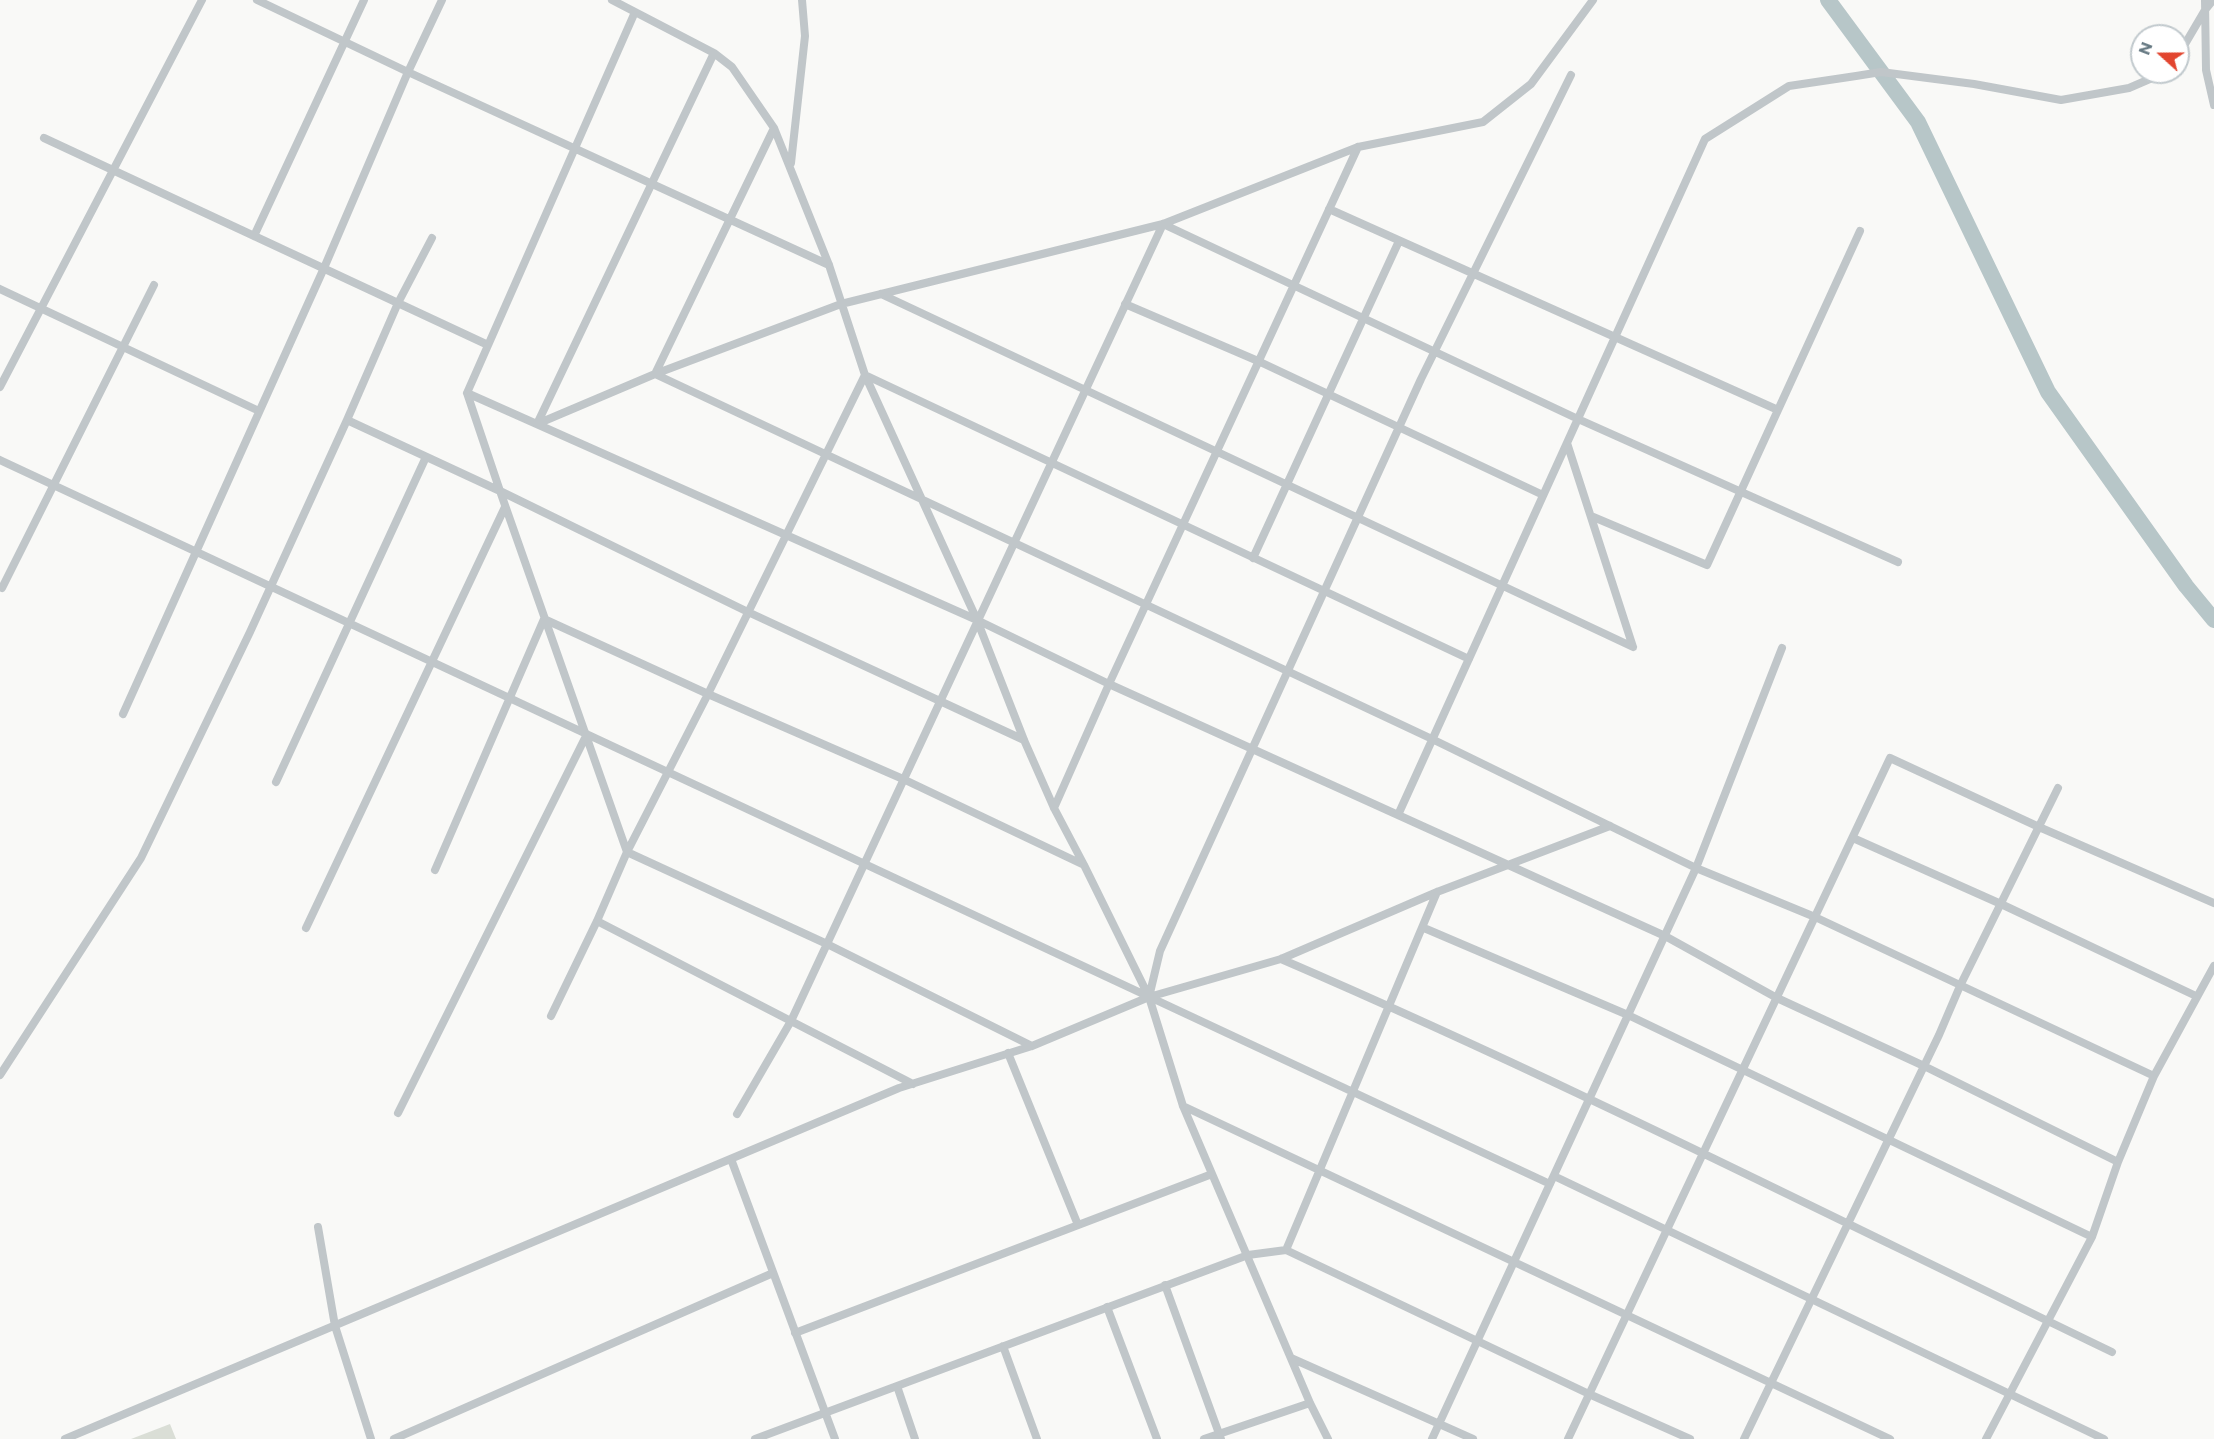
<!DOCTYPE html>
<html>
<head>
<meta charset="utf-8">
<style>
	body { margin:0 }
	#map { position:relative; width:2214px; height:1439px; overflow:hidden; background:#f9f9f7; font-family:Commissioner,sans-serif }
	canvas { display:block }
	.north { position:absolute; left:2130px; top:24px; width:60px; height:60px; box-sizing:border-box; background:#fff; border:2px solid #c1c9cd; border-radius:50%; rotate:291deg; font-size:16px; font-weight:700; line-height:24px; text-align:center; color:#657882 }
	.north::after { content:''; display:block; margin:auto; width:21px; height:27px; background:#e2452f; clip-path:polygon(50% 0,100% 100%,50% 72%,0 100%) }
</style>
</head>
<body>
<div id="map">
<canvas width="2214" height="1439"></canvas>
<div class="north">N</div>
</div>
<script>
const context = document.querySelector('canvas').getContext('2d');
context.lineJoin = 'round';
function fillPath(path, color) { context.fillStyle = color; context.fill(path, 'evenodd'); }
function strokePath(path, color, width, dash) { context.strokeStyle = color; context.lineWidth = width; context.lineCap = dash ? 'butt' : 'round'; context.setLineDash(dash || []); context.stroke(path); }
fillPath(new Path2D(`
	M170 1424 176 1439H131Z`), '#daded6');
strokePath(new Path2D(`
	M1828 0 1918 122 2048 392 2186 586 2214 620`), '#b7c6c8', 16);
strokePath(new Path2D(`
	M257 0 408 72 829 265
	M612 0 714 53 732 67 774 128 829 265 865 375 977 620 1024 740 1054 808 1084 865 1149 997 1183 1106 1310 1403 1328 1439
	M2205 0 2206 70 2214 105
	M635 12 467 393 500 491 627 852 827 944 1032 1046
	M2178 56 2205 10 2213 0
	M774 128 655 374 1432 739 1696 868 1815 917 2154 1076
	M44 138 488 345
	M791 163 805 36 802 0
	M1329 209 1778 410
	M254 236 364 0
	M0 289 259 411
	M881 294 1633 647
	M1125 304 1258 361 1543 495
	M0 387 202 0
	M467 393 977 620 1109 684 1665 936 1777 998 1924 1066 2118 1162
	M347 420 500 491 748 612 1024 740
	M537 424 655 374 841 304 1163 224 1358 147 1483 122 1531 84 1593 0
	M537 424 714 53
	M1567 443 1633 647
	M0 460 1550 1184
	M1591 516 1707 565 1860 231
	M1253 558 1399 241
	M2 588 154 285
	M123 714 324 268 408 72 442 0
	M276 782 426 457
	M1054 808 1109 684 1358 147
	M1398 815 1705 139 1789 86 1856 76 1881 72 1974 84 2061 100 2129 88 2166 72
	M1853 838 2001 904 2196 996
	M435 870 544 619 708 694 903 779 1084 865
	M597 921 913 1084
	M306 928 505 507
	M1424 928 1628 1015 2092 1237
	M1281 959C1562 1080 1836 1219 2112 1352
	M1149 997 1281 959 1437 892 1610 826
	M551 1016 597 921 627 852 708 694 865 375 1469 659
	M1008 1053 1078 1225
	M0 1075 141 858 250 632 347 420 398 303 432 238
	M1183 1106 1890 1439
	M398 1113 587 734
	M737 1114 791 1021 1163 224 1578 419 1898 562
	M731 1159 835 1439
	M1554 1176 2104 1439
	M318 1227 335 1326 371 1439
	M1286 1250 1437 892
	M1165 1285 1221 1439
	M1107 1307 1157 1439
	M795 1333 1212 1174
	M1003 1346 1037 1439
	M1291 1358 1473 1439
	M897 1386 915 1439
	M65 1439 899 1088 1032 1046 1149 997 1160 951 1421 379 1571 75
	M394 1439 773 1273
	M755 1439 1248 1255 1286 1250 1589 1394 1690 1439
	M1204 1439 1310 1403
	M1432 1439 1696 868 1782 648
	M1568 1439 1890 758 2039 827 2214 903
	M1744 1439 1939 1035 1960 986 2058 788
	M1986 1439 2092 1237 2118 1162 2154 1076 2214 966`), '#c0c6c9', 8);
</script>
</body>
</html>
